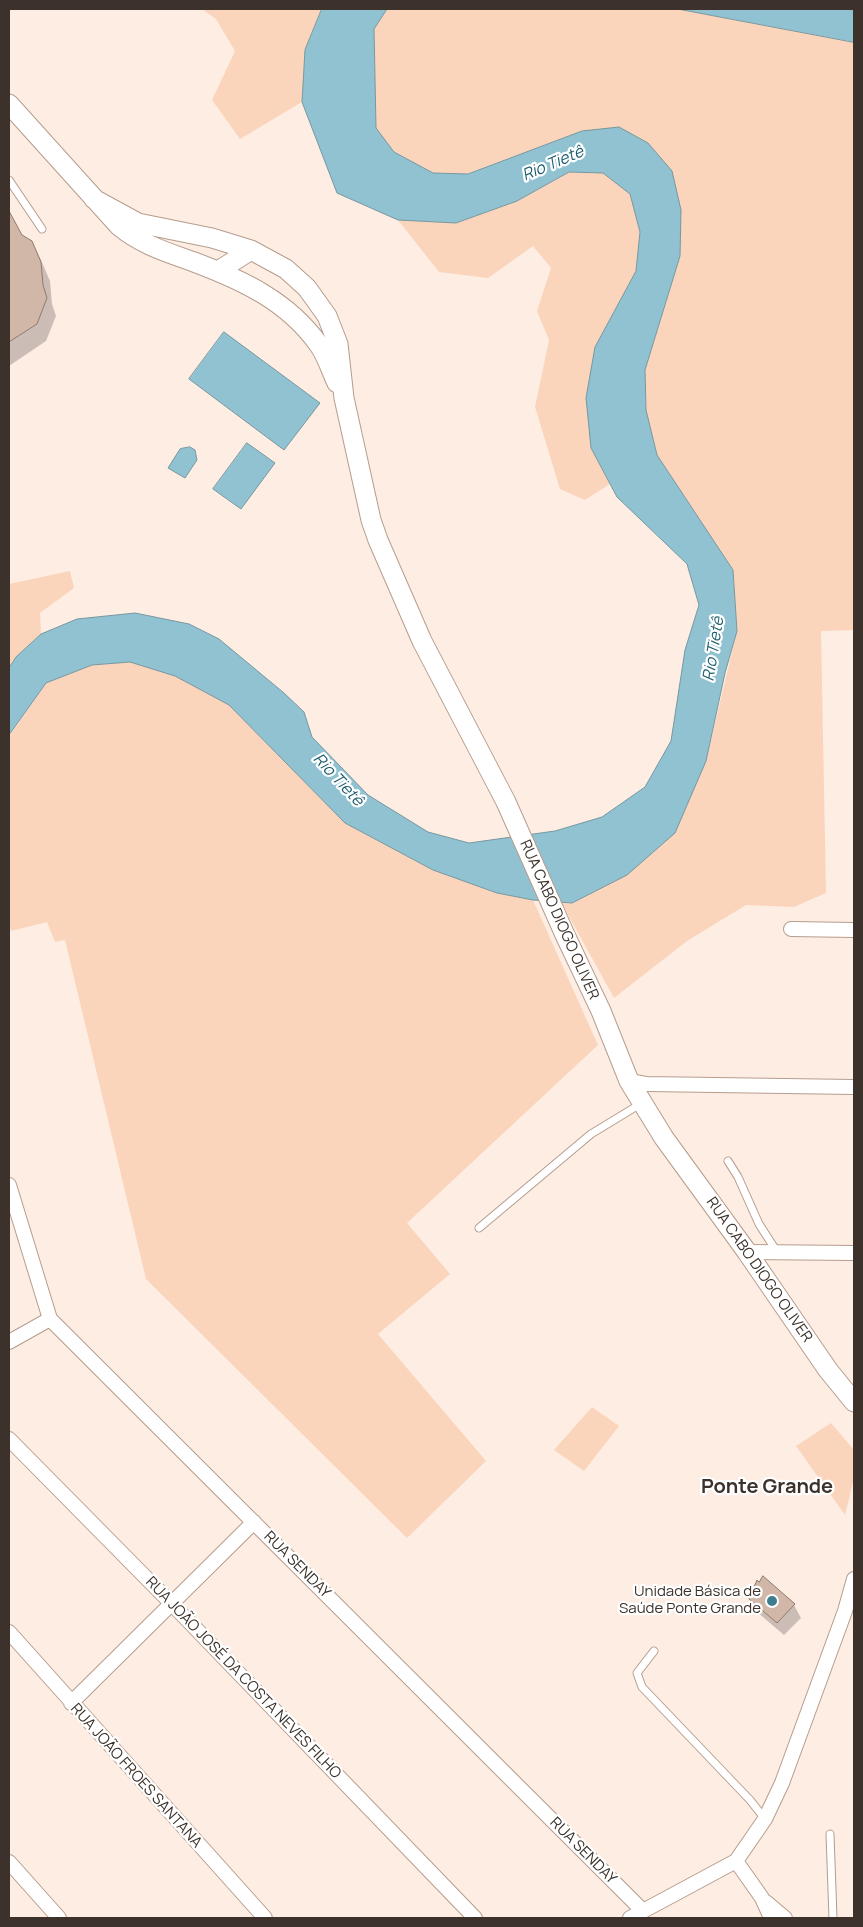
<!DOCTYPE html>
<html>
<head>
<meta charset="utf-8">
<style>
	body { margin:0 }
	#map { position:relative; width:863px; height:1927px; overflow:hidden; background:#feede3; font-family:Manrope,sans-serif }
	canvas { display:block }
	.frame { position:absolute; inset:0; border:10px solid #3c322b; pointer-events:none }
</style>
</head>
<body>
<div id="map">
<canvas width="863" height="1927"></canvas>
<div class="frame"></div>
</div>
<script>
const context = document.querySelector('canvas').getContext('2d');
context.lineJoin = 'round';
function fillPath(path, color) { context.fillStyle = color; context.fill(path, 'evenodd'); }
function strokePath(path, color, width, dash) { context.strokeStyle = color; context.lineWidth = width; context.lineCap = dash ? 'butt' : 'round'; context.setLineDash(dash || []); context.stroke(path); }
function drawText(font, color, halo, rows, align = 'center') {
  context.font = font + ' Manrope,sans-serif'; context.lineWidth = 4.5; context.setLineDash([]); context.textBaseline = 'middle'; context.strokeStyle = halo; context.fillStyle = color; for (const [text, x, y, turn = 0] of rows) {
    context.save(); context.translate(x, y); context.rotate((+turn || 0) * Math.PI / 180); context.textAlign = isNaN(turn) ? turn : align; if (halo) context.strokeText(text, 0, 0); context.fillText(text, 0, 0); context.restore();
  }
}
fillPath(new Path2D(`
	M202 9H322L305 50 302 102 240 139 212 100 235 51 216 19Z
	M387 9H678L854 42V630L821 631 826 893 794 907 746 905 687 941 614 998 561 902 573 903 706 761 737 631 733 570 657 455 646 410 645 370 680 256 582 131 467 174 433 173 394 152 376 128 374 29Z
	M569 172 603 173 630 194 640 232 636 271 595 347 591 448 610 484 585 500 560 489 535 407 549 340 537 311 551 268 533 246 488 278 439 272 398 220 456 223 517 201Z
	M70 571 74 588 40 613 41 634 16 657 9 668V584Z
	M130 662 175 676 229 705 345 823 433 870 497 893 533 900 598 1045 407 1223 450 1274 378 1334 486 1461 407 1538 146 1279 65 940 55 942 47 922 11 931 9 924V737L46 683 92 665Z
	M592 1407 619 1426 584 1471 554 1450Z
	M831 1423 854 1450V1478L845 1515 796 1446Z`), '#fad5bc');
const water = new Path2D(`
	M322 9H387L374 29 376 128 394 152 433 173 468 174 582 131 619 127 648 143 672 171 681 210 680 256 645 370 646 410 657 455 733 570 737 631 725 673 706 761 675 833 627 875 572 903 533 900 497 893 433 870 345 823 229 705 175 676 130 662 92 665 46 683 9 735V668L16 657 41 634 77 619 135 613 189 624 219 639 284 693 304 712 312 737 368 795 428 832 469 843 555 831 602 817 645 787 671 741 685 650 699 605 687 564 617 497 591 448 586 398 595 347 636 271 640 232 630 194 603 173 569 172 517 201 456 223 398 220 337 193 302 102 305 50Z
	M678 9H854V42Z
	M224 332 320 403 284 450 189 379Z
	M247 443 275 463 241 509 213 489Z
	M190 447 195 450 197 460 185 478 168 468 180 449Z`);
fillPath(water, '#90c2d1');
strokePath(water, '#77979f', 1);
fillPath(new Path2D(`
	M9 220 17 228 22 236 31 242 41 260 50 281 52 304 56 316 46 341 9 366Z
	M763 1578 794 1605 801 1618 784 1635 757 1612 750 1599Z`), '#0003');
const building = new Path2D(`
	M9 211 22 235 32 241 41 262 43 285 47 298 37 324 9 342Z
	M763 1576 795 1604 777 1623 749 1599 757 1580 759 1582Z`);
fillPath(building, '#d1b7a7');
strokePath(building, '#907969', 1);
const service = new Path2D(`
	M9 180 42 229
	M728 1161 738 1177 759 1224 777 1252
	M479 1228 591 1134 642 1103
	M654 1651 637 1673 642 1687 750 1800 765 1819
	M830 1834 833 1918`);
const minor = new Path2D(`
	M791 929 854 930
	M629 1081 646 1084 854 1087
	M9 1185 50 1319 643 1911
	M747 1252 854 1253
	M9 1342 50 1319
	M9 1439 172 1604 475 1918
	M9 1632 265 1918
	M71 1703 254 1522
	M736 1861 762 1898 771 1918
	M9 1862 59 1918
	M766 1902 785 1918
	M630 1918 736 1861 765 1819 782 1783 845 1611 854 1579`);
const secondary = new Path2D(`
	M9 104 119 226C142 245 166 252 194 262 242 280 288 301 319 345 327 356 331 371 337 383
	M94 199 138 223 212 238 251 250 286 269 307 288 327 316 338 344 344 398 371 520 378 540 422 641 506 802 565 935 601 1011 629 1081 664 1138 747 1252 828 1370 854 1402
	M218 271 251 250`);
strokePath(service, '#b69d8d', 9);
strokePath(minor, '#b69d8d', 16);
strokePath(secondary, '#b69d8d', 21);
strokePath(service, '#fff', 7);
strokePath(minor, '#fff', 14);
strokePath(secondary, '#fff', 19);
for (const [x, y, r, color] of [
	[772,1601,6,"#3c7e90"]
]) { const dot = new Path2D(); dot.arc(x, y, r, 0, 2 * Math.PI); context.fillStyle = color; context.fill(dot); strokePath(dot, '#fff', 2); }
drawText('15px', '#3c322b', '#fff', [
	["RUA CABO DIOGO OLIVER",559,920,66],
	["RUA CABO DIOGO OLIVER",759,1270,55],
	["RUA SENDAY",297,1565,45],
	["RUA JOÃO JOSÉ DA COSTA NEVES FILHO",243,1678,46],
	["RUA JOÃO FROES SANTANA",136,1776,48],
	["RUA SENDAY",583,1851,45]
]);
drawText('15px', '#3c322b', '#fff', [
	["Unidade Básica de",761,1592],
	["Saúde Ponte Grande",761,1609]
], 'right');
drawText('italic 16px', '#1e5f6f', '#fff', [
	["Rio Tietê",553,164,-23],
	["Rio Tietê",714,649,-81],
	["Rio Tietê",338,780,47]
]);
drawText('bold 20px', '#3c322b', '#fff', [
	["Ponte Grande",767,1487]
]);
</script>
</body>
</html>
